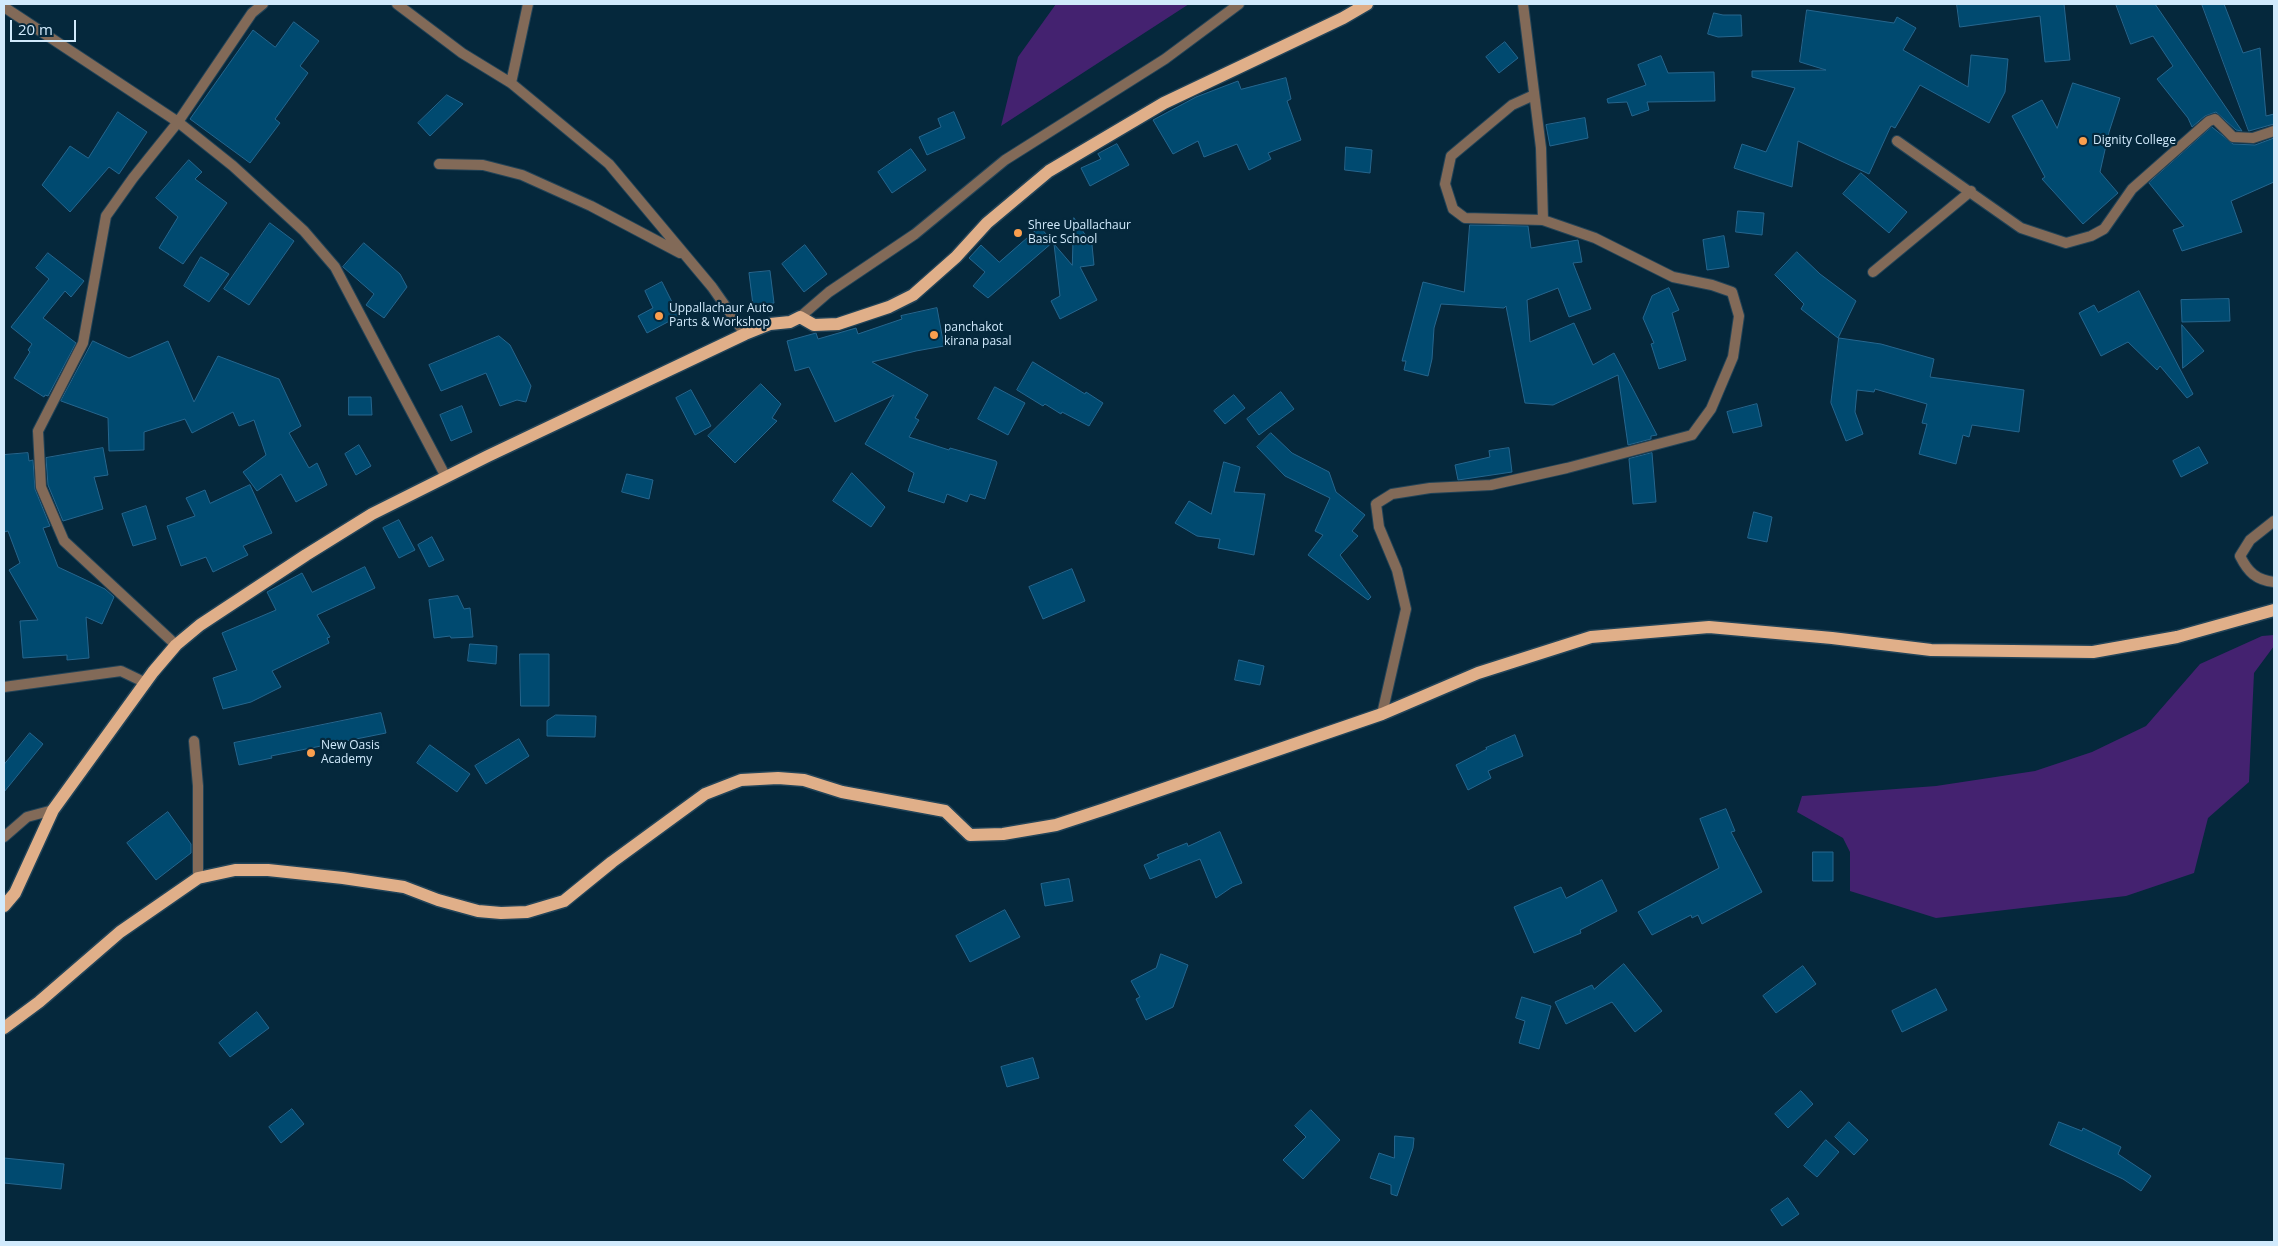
<!DOCTYPE html>
<html>
<head>
<meta charset="utf-8">
<style>
	body { margin:0 }
	#map { position:relative; width:2278px; height:1246px; overflow:hidden; background:#05283c; font-family:"Open Sans",sans-serif }
	canvas { display:block }
	.frame { position:absolute; inset:0; border:5px solid #d1eafc; pointer-events:none }
	.scale { position:absolute; left:10px; top:20px; width:66px; height:22px; box-sizing:border-box; border:2px solid #d1eafc; border-top:0; padding-left:6px; font-size:15px; line-height:18px; white-space:nowrap; color:#d1eafc; -webkit-text-stroke:4px #05283c; paint-order:stroke }
</style>
</head>
<body>
<div id="map">
<canvas width="2278" height="1246"></canvas>
<div class="frame"></div>
<div class="scale">20 m</div>
</div>
<script>
const context = document.querySelector('canvas').getContext('2d');
context.lineJoin = 'round';
function fillPath(path, color) { context.fillStyle = color; context.fill(path, 'evenodd'); }
function strokePath(path, color, width, dash) { context.strokeStyle = color; context.lineWidth = width; context.lineCap = dash ? 'butt' : 'round'; context.setLineDash(dash || []); context.stroke(path); }
function drawText(font, color, halo, rows, align = 'center') {
  context.font = font + ' "Open Sans",sans-serif'; context.lineWidth = 4.5; context.setLineDash([]); context.textBaseline = 'middle'; context.strokeStyle = halo; context.fillStyle = color; for (const [text, x, y, turn = 0] of rows) {
    context.save(); context.translate(x, y); context.rotate((+turn || 0) * Math.PI / 180); context.textAlign = isNaN(turn) ? turn : align; if (halo) context.strokeText(text, 0, 0); context.fillText(text, 0, 0); context.restore();
  }
}
fillPath(new Path2D(`
	M1056 4H1189L1001 126 1018 57Z
	M2274 635V646L2254 673 2249 782 2208 818 2194 873 2126 896 1936 918 1850 891V852L1843 838 1797 812 1802 796 1936 786 2035 771 2092 752 2146 726 2200 664 2262 636Z`), '#442270');
const building = new Path2D(`
	M1957 4H2064L2070 60 2045 62 2040 16 1960 27Z
	M2116 4H2155L2242 131 2236 130 2216 112 2205 116 2192 127 2188 118 2157 79 2173 66 2153 36 2131 44Z
	M2202 4H2224L2243 53 2260 48 2266 116 2274 114V124L2249 131Z
	M1807 10 1894 23 1897 17 1916 28 1903 50 1968 87 1971 55 2008 59 2005 92 1989 123 1920 85 1895 128 1891 126 1869 174 1798 141 1792 187 1734 168 1742 144 1766 152 1795 88 1752 77V71L1826 70 1800 62Z
	M1714 13 1723 15H1741L1742 36 1718 37 1708 34Z
	M294 22 319 41 300 66 308 73 275 119 280 123 250 163 190 119 253 30 275 47Z
	M1505 42 1518 58 1499 73 1486 57Z
	M1661 56 1668 73 1714 72 1715 101 1647 102 1649 110 1632 116 1627 102 1608 103 1607 99 1646 85 1638 65Z
	M1286 78 1291 99 1287 101 1301 140 1268 153 1271 159 1249 170 1237 144 1204 157 1198 141 1173 154 1153 120 1196 97 1238 81 1241 89Z
	M2073 83 2120 98 2109 132 2100 172 2118 193 2083 224 2042 179 2045 177 2012 116 2042 100 2057 128Z
	M447 95 463 104 430 136 418 123Z
	M118 112 147 132 119 174 109 167 70 212 42 185 70 146 88 158Z
	M954 112 965 138 927 155 919 137 941 127 938 119Z
	M1585 118 1588 138 1550 146 1546 125Z
	M2212 127 2233 144 2255 145 2274 138V182L2231 201 2242 232 2182 251 2173 230 2184 226 2149 183Z
	M1117 144 1129 165 1090 186 1081 168 1101 159 1098 154Z
	M1346 147 1372 150 1370 173 1345 170Z
	M911 149 926 170 892 193 878 172Z
	M189 160 202 172 195 179 227 203 183 264 159 248 178 217 156 198Z
	M1861 173 1907 212 1889 233 1843 194Z
	M1738 211 1764 213 1762 235 1736 232Z
	M1074 218 1092 245 1094 265 1080 267 1097 300 1060 319 1051 301 1060 296 1054 244 1072 265Z
	M270 223 294 241 249 305 224 289Z
	M1470 225 1528 226 1531 248 1578 240 1582 262 1573 263 1591 309 1569 317 1558 288 1527 300 1530 342 1574 323 1593 365 1614 353 1657 435 1651 436V439L1628 445 1618 375 1553 405 1525 403 1506 306 1504 308 1441 304 1434 328 1432 359 1428 376 1404 370 1406 361H1402L1423 282 1464 292Z
	M1040 227 1053 242 988 298 973 286 985 272 969 258 981 245 999 262Z
	M1724 236 1729 267 1707 270 1703 240Z
	M364 243 400 274 407 287 384 318 366 305 374 294 343 267Z
	M805 245 827 274 804 292 782 264Z
	M1797 252 1820 274 1856 301 1838 338 1801 309 1804 304 1775 275Z
	M48 253 84 281 71 297 65 291 43 318 76 343 48 396 45 395 44 397 14 378 30 352 28 350 32 344 11 327 49 279 36 268Z
	M201 257 229 274 209 302 184 286Z
	M770 271 774 303 753 305 749 273Z
	M662 282 679 316 647 333 638 316 653 308 645 291Z
	M1669 288 1679 310 1672 313 1686 360 1659 369 1651 344 1654 343 1643 318 1652 296Z
	M2139 291 2193 394 2187 398 2160 366 2157 370 2128 342 2101 356 2079 313 2094 305 2098 312Z
	M2229 299 2230 321 2182 322 2181 300Z
	M937 308 944 346 916 351 872 362 928 395 915 418 919 420 909 437 949 450 950 448 996 461 997 463 985 499 970 494 967 502 947 494 944 503 908 491 914 473 865 444 894 395 835 422 809 367 795 371 787 341 816 333 818 339 856 328 858 334 902 319 901 316Z
	M2182 325 2204 351 2183 368Z
	M499 336 510 345 531 386 526 402 517 400 500 406 486 373 441 391 429 365Z
	M1839 338 1881 344 1934 359 1930 377 2024 390 2019 432 1972 425 1969 437 1963 435 1956 464 1919 454 1927 424 1922 423 1927 404 1875 389 1874 392 1857 390 1855 412 1863 434 1846 441 1831 403Z
	M93 341 129 358 168 341 194 402 218 356 279 379 301 426 289 433 309 468 317 463 327 485 296 502 281 474 257 491 243 472 266 455 254 420 239 426 233 412 192 433 185 419 144 432V450L109 451 108 418 61 401Z
	M1033 362 1085 394 1086 392 1103 403 1089 426 1062 412 1061 414 1045 404 1043 406 1017 390Z
	M761 384 781 404 772 418 777 421 735 463 708 436Z
	M995 387 1025 403 1008 435 978 419Z
	M691 390 711 426 695 435 676 398Z
	M1281 392 1294 409 1259 435 1247 419Z
	M1234 395 1245 408 1225 424 1214 411Z
	M349 397H371L372 415H349Z
	M1757 404 1762 426 1733 433 1727 412Z
	M462 406 472 432 451 441 440 415Z
	M1271 433 1292 453 1329 472 1336 492 1365 515 1352 531 1358 536 1340 555 1371 597 1368 600 1308 555 1323 535 1315 531 1330 498 1285 476 1257 447Z
	M359 445 371 466 356 475 345 454Z
	M2199 447 2208 463 2181 477 2173 461Z
	M103 448 108 475 94 477 103 509 63 521 48 485 46 458Z
	M1509 448 1512 472 1458 480 1455 465 1490 457 1489 451Z
	M28 453 29 461 33 460 35 489 50 526 43 528 58 567 105 589 114 597 102 624 86 617 89 658 67 660V655L23 658 20 621 38 620 9 570 20 563 8 531 4 532V455Z
	M1652 453 1656 502 1633 504 1629 459Z
	M1224 462 1240 467 1234 492 1265 494 1254 555 1218 548 1220 539 1197 536 1175 523 1189 501 1211 514Z
	M852 473 885 507 871 527 833 501Z
	M627 474 653 480 649 499 622 492Z
	M250 485 272 533 243 546 248 555 213 572 206 557 181 566 167 526 195 516 186 498 205 490 210 503Z
	M146 506 156 539 133 546 122 514Z
	M1754 512 1772 517 1767 542 1748 538Z
	M399 520 415 550 399 558 383 528Z
	M432 537 444 560 429 567 418 545Z
	M365 567 375 588 317 615 330 637 327 638 329 643 272 671 281 687 251 702 223 709 213 678 237 670 222 633 276 610 267 592 302 573 312 592Z
	M1072 569 1085 601 1043 619 1029 587Z
	M458 596 464 609 470 608 473 637 451 638 450 636 434 638 429 600Z
	M470 644 497 646 496 664 468 661Z
	M520 654H549V706H521Z
	M1239 660 1264 666 1260 685 1235 680Z
	M381 713 386 733 271 756 272 758 239 765 234 743Z
	M556 715 596 716 595 737 547 736V721Z
	M30 733 43 744 4 792V765Z
	M1515 735 1523 756 1488 771 1491 778 1468 790 1456 765 1487 749 1486 748Z
	M519 739 529 756 486 784 475 766Z
	M430 745 470 774 457 792 417 763Z
	M1726 809 1735 831 1731 832 1762 892 1702 924 1698 915 1692 918 1691 915 1652 935 1638 912 1719 868 1700 819Z
	M168 812 191 844V853L156 880 127 843Z
	M1220 832 1242 883 1232 887 1216 898 1200 859 1150 879 1144 865 1159 858 1157 855 1187 843 1188 846Z
	M1813 852H1833V881H1813Z
	M1069 879 1073 901 1045 906 1041 884Z
	M1602 880 1617 911 1580 930 1581 933 1534 953 1514 907 1561 887 1566 898Z
	M1005 910 1020 937 970 962 956 936Z
	M1161 954 1188 965 1173 1007 1146 1020 1136 999 1140 997 1131 981 1156 968Z
	M1624 964 1662 1011 1635 1032 1612 1002 1566 1024 1555 1002 1592 985 1594 989Z
	M1803 966 1816 984 1776 1013 1763 996Z
	M1936 989 1947 1010 1902 1032 1892 1011Z
	M1522 997 1551 1006 1539 1049 1519 1043 1525 1021 1516 1018Z
	M257 1012 269 1028 230 1057 219 1043Z
	M1033 1058 1039 1078 1007 1087 1001 1067Z
	M1801 1091 1813 1104 1788 1128 1775 1114Z
	M292 1109 304 1124 281 1143 269 1127Z
	M1311 1110 1340 1140 1303 1179 1283 1160 1306 1137 1295 1126Z
	M1849 1122 1868 1140 1854 1155 1835 1137Z
	M2059 1122 2082 1131 2083 1128 2121 1147 2118 1154 2151 1176 2141 1191 2123 1179 2050 1145Z
	M1395 1136 1414 1138 1413 1148 1397 1196 1391 1194V1185L1370 1178 1379 1153 1394 1158Z
	M1826 1140 1839 1152 1817 1177 1804 1166Z
	M4 1158 64 1164 61 1189 4 1183Z
	M1788 1198 1799 1214 1782 1226 1771 1210Z`);
fillPath(building, '#004a70');
strokePath(building, '#26668e', 1);
const street = new Path2D(`
	M397 4 462 53 511 83 609 164 712 287 745 334
	M1523 4 1541 148 1543 220
	M4 7 178 122 233 166 304 231 335 267 446 477
	M511 83 528 4
	M1897 141 2021 228 2066 243 2091 236 2104 229 2132 189 2209 121 2215 119 2233 137 2253 138 2274 131
	M439 164 483 165 522 175 591 206 680 253
	M1873 272 1971 191
	M800 317 829 292 915 234 1005 160 1165 59 1239 4
	M2274 521 2250 540 2240 556C2248 572 2256 580 2274 582
	M176 645 64 541 41 487 38 431 83 343 106 216 133 178 178 122 252 13 263 4
	M4 687 121 671 146 683
	M1382 714 1406 609 1397 570 1379 527 1376 504 1392 494 1430 488 1491 485 1567 468 1692 435 1711 409 1733 357 1739 316 1732 292 1712 285 1673 277 1595 238 1543 220 1465 218 1453 209 1445 184 1451 156 1512 105 1534 95
	M194 741 198 786V878
	M4 837 27 817 53 810`);
const primary = new Path2D(`
	M4 906 15 893 53 810 153 672 176 645 200 625 306 555 372 514 488 456 745 334 770 324 790 322 800 317 814 325 838 324 889 307 913 295 956 257 987 223 1049 171 1164 103 1343 18 1367 4
	M4 1028 39 1002 120 932 198 878 235 870H268L343 878 404 887 438 900 478 911 501 913 527 912 564 901 612 862 705 794 741 780 778 778 804 780 842 792 945 811 970 835 1003 834 1056 825 1105 809 1382 714 1478 673 1591 637 1709 627 1832 638 1931 650 2093 652 2177 637 2274 610`);
strokePath(street, '#224357', 12);
strokePath(primary, '#224357', 15);
strokePath(street, '#826a58', 10);
strokePath(primary, '#e0af89', 12);
for (const [x, y, r, color] of [
	[2083,141,5,"#fa9f4e"],
	[1018,233,5,"#fa9f4e"],
	[659,316,5,"#fa9f4e"],
	[934,335,5,"#fa9f4e"],
	[311,753,5,"#fa9f4e"]
]) { const dot = new Path2D(); dot.arc(x, y, r, 0, 2 * Math.PI); context.fillStyle = color; context.fill(dot); strokePath(dot, '#05283c', 2); }
drawText('12px', '#d1eafc', '#05283c', [
	["Dignity College",2093,141],
	["Shree Upallachaur",1028,226],
	["Basic School",1028,240],
	["Uppallachaur Auto",669,309],
	["Parts & Workshop",669,323],
	["panchakot",944,328],
	["kirana pasal",944,342],
	["New Oasis",321,746],
	["Academy",321,760]
], 'left');
</script>
</body>
</html>
